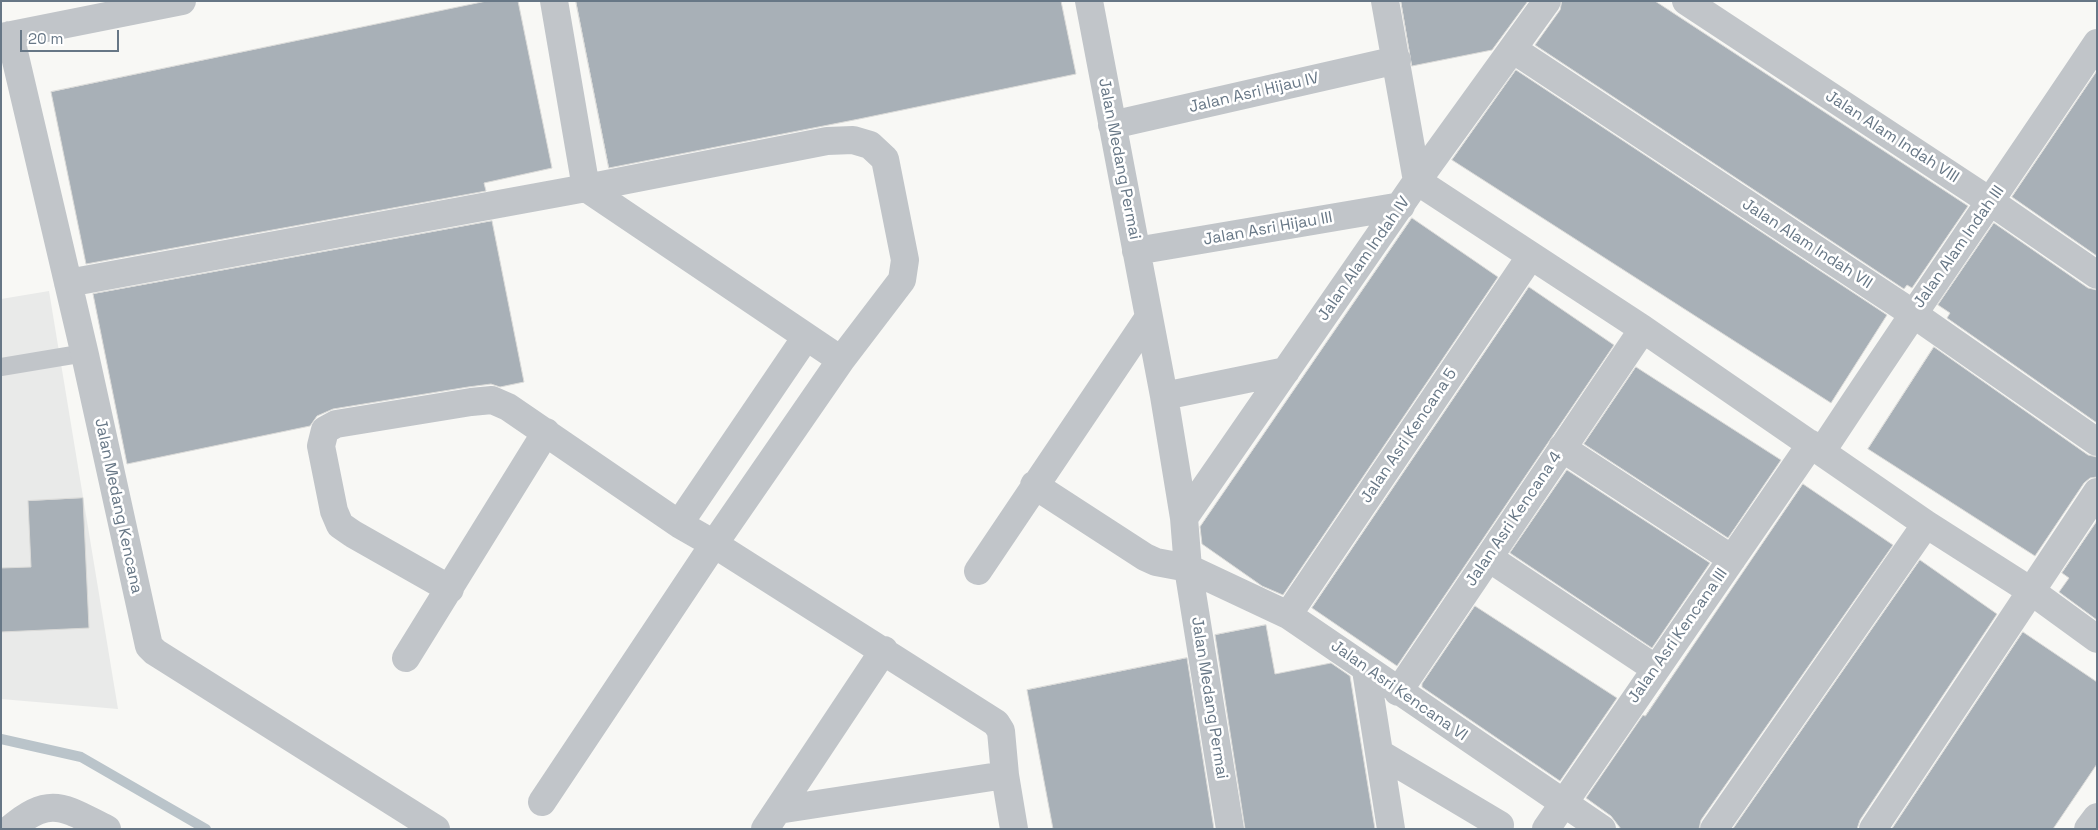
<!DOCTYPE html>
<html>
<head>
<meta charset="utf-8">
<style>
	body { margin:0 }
	#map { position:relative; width:2098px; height:830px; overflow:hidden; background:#f8f8f5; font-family:"Space Grotesk",sans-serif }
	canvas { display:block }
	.frame { position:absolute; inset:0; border:2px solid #677786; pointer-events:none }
	.scale { position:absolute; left:20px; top:30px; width:99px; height:22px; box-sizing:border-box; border:2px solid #677786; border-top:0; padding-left:6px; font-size:15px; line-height:18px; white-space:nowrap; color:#677786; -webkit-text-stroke:4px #fff; paint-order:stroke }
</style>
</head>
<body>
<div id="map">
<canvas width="2098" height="830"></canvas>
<div class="frame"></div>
<div class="scale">20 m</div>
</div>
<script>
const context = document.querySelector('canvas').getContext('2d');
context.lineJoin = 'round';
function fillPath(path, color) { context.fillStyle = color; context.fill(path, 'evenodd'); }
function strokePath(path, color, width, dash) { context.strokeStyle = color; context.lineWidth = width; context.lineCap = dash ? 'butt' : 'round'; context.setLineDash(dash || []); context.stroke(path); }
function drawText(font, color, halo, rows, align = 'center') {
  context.font = font + ' "Space Grotesk",sans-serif'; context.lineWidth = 5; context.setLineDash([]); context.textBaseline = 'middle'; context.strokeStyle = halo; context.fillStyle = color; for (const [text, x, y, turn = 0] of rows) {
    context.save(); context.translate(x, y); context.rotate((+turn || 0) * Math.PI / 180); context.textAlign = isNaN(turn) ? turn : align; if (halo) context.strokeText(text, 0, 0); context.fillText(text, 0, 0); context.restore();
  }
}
fillPath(new Path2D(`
	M49 291 118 709 1 699V299Z`), '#e9eae9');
strokePath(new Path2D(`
	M1 739 81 757 206 829`), '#bac4ca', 10);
const building = new Path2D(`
	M487 1H518L552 168 484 183 486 191 86 264 51 92Z
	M576 1H1061L1076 74 859 119 609 168Z
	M1401 1H1528L1492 50 1412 66Z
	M1562 1H1655L1968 206 1912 288 1907 285 1904 289 1535 45 1560 10Z
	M1516 70 1887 315 1831 403 1452 160Z
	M2097 71V256L2012 197Z
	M1412 218 1498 277 1283 595 1262 586 1202 544 1200 527Z
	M492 221 524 382 500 387 491 384 468 387 333 409 317 416 310 426 127 464 93 294Z
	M1994 223 2088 288 2097 290V423L1947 318 1950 313 1938 305Z
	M1529 287 1614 345 1397 666 1312 608Z
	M1934 347 2088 455 2097 457V477L2090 478 2084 483 2035 556 1868 449Z
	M1636 367 1781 460 1728 538 1584 444Z
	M1567 470 1710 563 1652 648 1510 553Z
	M1803 484 1893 545 1701 820 1699 829H1621L1611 816 1586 798 1643 715 1645 716Z
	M83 498 89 628 1 632V568L31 567 28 501Z
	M2097 521V620L2059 592 2069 578 2062 573Z
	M1920 560 1997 614 1860 820 1857 829H1733Z
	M1475 606 1617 698 1560 781 1422 687V684Z
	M1266 625 1275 674 1331 663 1350 676 1375 829H1245L1215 635Z
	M2023 632 2097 682V764L2053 829H1892Z
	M1187 658 1214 829H1053L1027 690Z`);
fillPath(building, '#a8b0b7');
strokePath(building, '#dadad8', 1);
strokePath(new Path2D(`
	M1 367 85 353`), '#c1c5c9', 18);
strokePath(new Path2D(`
	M554 1 586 188 841 360
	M1089 1 1164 396 1184 518 1188 568 1230 829
	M1385 1 1417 181 1643 329 1926 524 2031 591 2097 639
	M1686 1 1991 202 2097 275
	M10 35 85 355 149 646 155 652 436 829
	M1 37 182 1
	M1514 50 1912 313 2097 442
	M1112 125 1397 60
	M1136 251 1401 206
	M68 283 586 188 827 141 853 140 870 145 885 159 905 260 902 280 841 360 714 544 542 802
	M1164 396 1286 371
	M1562 448 1732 559
	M1822 451C1912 314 2006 179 2097 43
	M1034 485 1145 557 1156 562 1188 568 1288 615 1602 829
	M1184 518 1417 181 1547 1
	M679 524 806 337
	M1489 558 1656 669
	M978 571 1149 317
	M450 589 353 534 340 525 334 511 321 446 325 430 336 424 471 402 492 400 508 407 679 524 714 544 996 723 1001 731 1005 775 1014 829
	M1288 615 1530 257
	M406 658 546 432
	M1366 670 1391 829
	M1398 692 1643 329
	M1379 753 1500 825
	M778 810 1005 775
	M10 829C51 794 64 808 107 829
	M765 829 884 650
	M1546 829 1811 444
	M1714 829 1926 524
	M1873 829 2097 492
	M2088 829 2097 817`), '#c1c5c9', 28);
drawText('16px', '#677786', '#fff', [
	["Jalan Asri Hijau IV",1254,93,-13],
	["Jalan Alam Indah VIII",1892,137,33],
	["Jalan Medang Permai",1119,159,79],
	["Jalan Asri Hijau III",1268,229,-10],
	["Jalan Alam Indah VII",1807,244,33],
	["Jalan Alam Indah III",1959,247,-55],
	["Jalan Alam Indah IV",1364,259,-55],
	["Jalan Asri Kencana 5",1409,436,-56],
	["Jalan Medang Kencana",118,506,78],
	["Jalan Asri Kencana 4",1514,519,-56],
	["Jalan Asri Kencana III",1678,636,-55],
	["Jalan Asri Kencana VI",1399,691,35],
	["Jalan Medang Permai",1209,698,81]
]);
</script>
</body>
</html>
